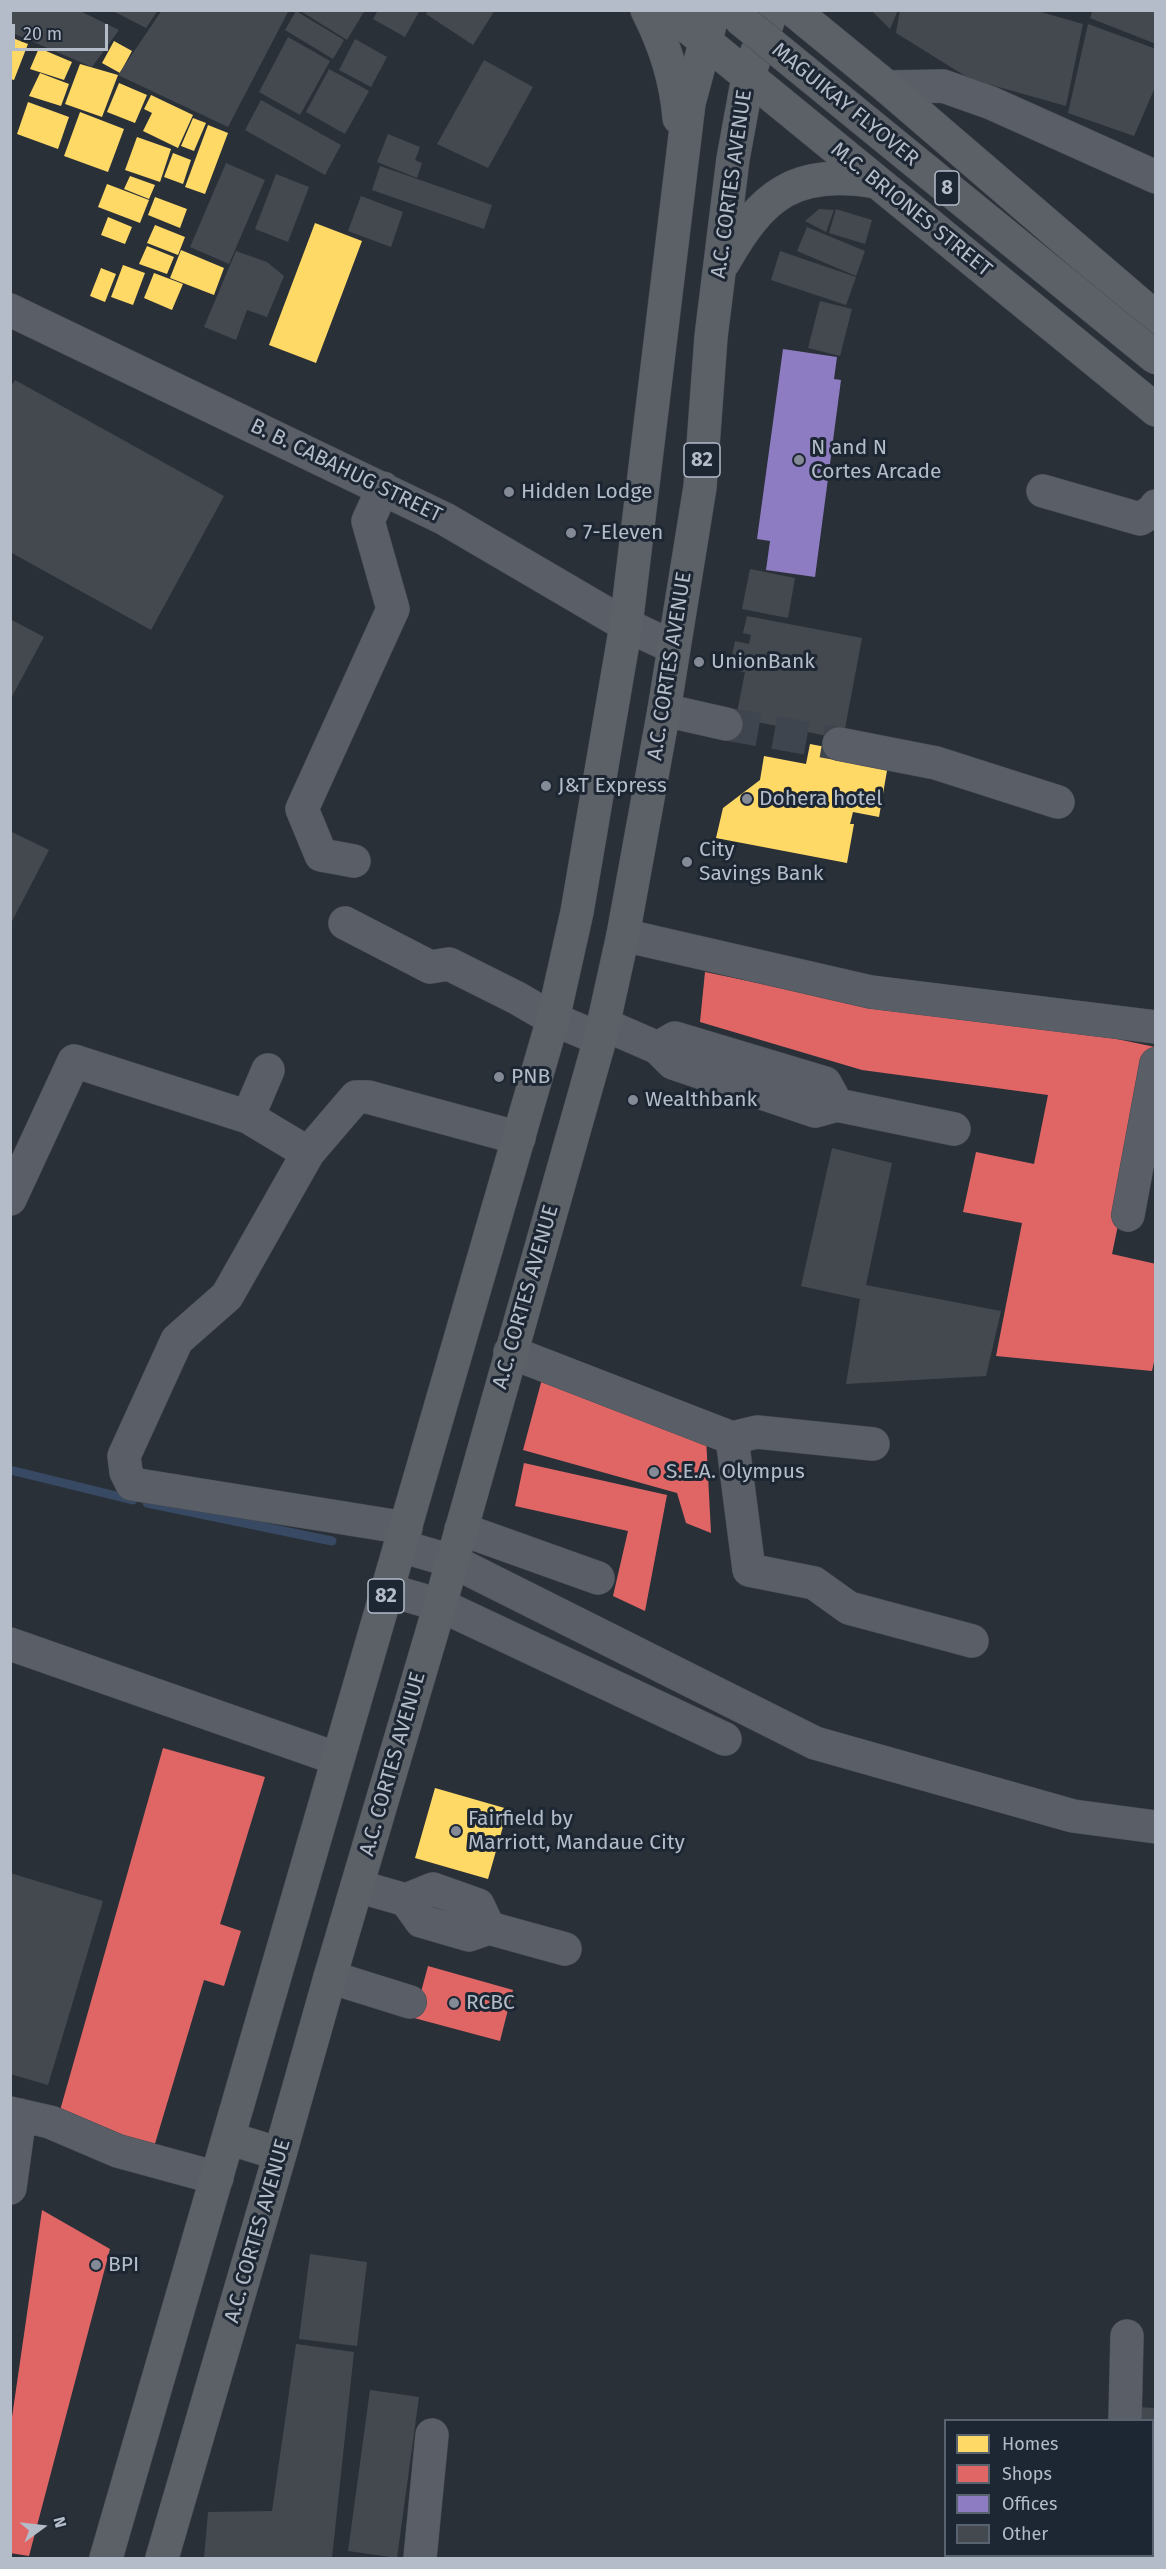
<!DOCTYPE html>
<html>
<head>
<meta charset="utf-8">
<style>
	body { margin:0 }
	#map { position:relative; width:1166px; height:2569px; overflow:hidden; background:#2a3038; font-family:"Fira Sans",sans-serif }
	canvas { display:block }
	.frame { position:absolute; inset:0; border:12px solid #b4bcc9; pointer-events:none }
	.legend { position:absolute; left:944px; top:2419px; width:210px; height:138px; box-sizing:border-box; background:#1d2633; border:2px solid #59626f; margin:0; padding:8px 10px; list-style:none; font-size:18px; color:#b4bcc9 }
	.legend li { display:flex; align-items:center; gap:12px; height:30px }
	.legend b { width:30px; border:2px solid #59626f }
	.north { position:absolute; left:12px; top:2497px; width:60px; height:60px; -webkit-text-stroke:4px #1d2633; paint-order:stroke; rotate:75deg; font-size:16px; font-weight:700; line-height:24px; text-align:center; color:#b4bcc9 }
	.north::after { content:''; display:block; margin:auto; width:21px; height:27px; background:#b4bcc9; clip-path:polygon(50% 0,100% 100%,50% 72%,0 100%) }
	.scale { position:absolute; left:12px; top:24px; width:96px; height:27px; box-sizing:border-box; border:3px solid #b4bcc9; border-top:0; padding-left:8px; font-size:18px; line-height:21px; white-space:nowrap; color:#b4bcc9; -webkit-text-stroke:4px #1d2633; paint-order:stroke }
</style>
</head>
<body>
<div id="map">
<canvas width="1166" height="2569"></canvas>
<div class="frame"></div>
<ul class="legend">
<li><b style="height:16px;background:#ffd966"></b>Homes</li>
<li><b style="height:16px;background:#e06666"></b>Shops</li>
<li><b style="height:16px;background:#8e7cc3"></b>Offices</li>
<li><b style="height:16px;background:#444950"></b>Other</li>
</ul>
<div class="north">N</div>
<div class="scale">20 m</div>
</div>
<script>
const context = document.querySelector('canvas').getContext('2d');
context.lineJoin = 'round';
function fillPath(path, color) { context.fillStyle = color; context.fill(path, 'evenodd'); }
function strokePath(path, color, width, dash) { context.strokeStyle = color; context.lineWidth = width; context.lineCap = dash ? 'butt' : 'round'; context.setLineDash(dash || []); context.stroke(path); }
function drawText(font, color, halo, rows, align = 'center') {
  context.font = font + ' "Fira Sans",sans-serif'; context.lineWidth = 6; context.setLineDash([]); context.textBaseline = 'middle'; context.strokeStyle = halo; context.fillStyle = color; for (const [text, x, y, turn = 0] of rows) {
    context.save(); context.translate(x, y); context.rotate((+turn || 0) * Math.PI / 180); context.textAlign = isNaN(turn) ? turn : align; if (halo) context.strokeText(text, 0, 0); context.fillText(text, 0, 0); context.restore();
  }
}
fillPath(new Path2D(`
	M10 37 28 44 14 80 10 79Z
	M114 41 132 51 120 73 102 63Z
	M39 48 72 62 64 80 30 69Z
	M80 64 118 75 102 117 65 104Z
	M40 73 69 84 61 106 29 96Z
	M119 83 147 95 135 123 107 112Z
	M151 95 193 115 178 148 143 131 152 113 144 109Z
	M28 102 69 117 58 149 17 134Z
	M80 112 124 129 108 172 64 156Z
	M193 118 206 123 194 151 181 146Z
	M208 125 228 133 205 194 185 187Z
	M137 137 171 149 160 182 125 170Z
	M173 153 191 160 183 184 164 177Z
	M130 176 155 185 149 199 124 189Z
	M107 184 149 200 140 223 98 207Z
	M155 197 187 209 180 228 148 215Z
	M108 217 132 227 125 244 101 235Z
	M315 223 362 241 316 363 269 345Z
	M155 225 185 237 178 255 147 243Z
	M147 246 174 257 167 274 139 264Z
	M181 250 224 268 214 295 170 278Z
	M123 265 145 273 133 305 111 297Z
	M101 268 116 274 105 302 90 296Z
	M154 273 183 284 172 310 144 298Z
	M810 744 889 759 879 817 853 812 850 824H854L847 863 716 838 723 808 760 780 764 756 806 764Z
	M435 1788 508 1809 488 1879 415 1858Z`), '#ffd966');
fillPath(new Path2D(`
	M705 972 889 1010 1060 1027 1155 1047 1112 1254 1156 1264V1353L1152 1371 996 1356 1022 1223 963 1212 976 1152 1034 1164 1048 1095 862 1070 700 1022Z
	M542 1379 706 1437 711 1533 686 1523 677 1493 523 1450Z
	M524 1463 667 1495 645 1611 613 1596 628 1531 515 1506Z
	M163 1748 265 1777 220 1924 241 1931 224 1986 204 1980 154 2147 57 2121Z
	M428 1966 513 1990 500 2041 414 2018Z
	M42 2210 110 2249 29 2556 10 2553V2431Z`), '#e06666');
fillPath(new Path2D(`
	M783 349 837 357 834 379 841 380 815 577 766 570 770 541 757 539Z`), '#8e7cc3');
strokePath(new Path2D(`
	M10 1470 133 1500
	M147 1503 332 1541`), '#384963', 9);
fillPath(new Path2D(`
	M10 10H78L119 30 92 67 10 32Z
	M111 10H158L146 28Z
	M162 10H289L228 127 118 75Z
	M299 10H365L347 40Z
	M378 10H420L405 37 373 19Z
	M428 10H495L473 45 426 14Z
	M871 10H898L890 29Z
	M900 10H1034L1083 24 1066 106 970 79 896 33Z
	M1093 10H1156V44L1090 18Z
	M296 11 344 40 333 59 285 30Z
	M1088 24 1156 49V85L1134 136 1068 113Z
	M288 37 330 61 300 115 259 92Z
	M355 39 387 57 371 87 339 70Z
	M484 60 533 87 488 168 437 144Z
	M329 69 369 91 345 134 306 112Z
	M261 100 341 145 325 175 245 130Z
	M388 134 420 147 415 160 422 163 417 178 377 162Z
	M226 163 265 180 229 264 190 247Z
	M380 166 492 205 484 229 372 190Z
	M276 174 309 187 288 242 255 229Z
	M361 196 403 212 391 247 348 231Z
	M819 209 834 210 826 232 805 221Z
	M836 209 872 220 865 244 829 233Z
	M807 227 865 251 856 276 797 251Z
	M236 251 267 262 284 276 267 317 247 310 236 340 204 327Z
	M780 251 856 277 846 305 771 280Z
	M820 301 852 309 840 356 808 348Z
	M15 380 224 496 151 630 10 552V388Z
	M750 569 795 578 788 618 742 609Z
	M747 616 862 638 843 739 736 718 745 672 729 670 735 641 749 644 751 635 743 633Z
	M10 619 44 637 10 700Z
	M10 831 49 850 10 925Z
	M832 1148 892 1163 866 1285 1001 1311 986 1376 846 1384 860 1299 801 1286Z
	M10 1873 103 1901 48 2085 10 2074Z
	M310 2254 367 2262 357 2346 299 2339Z
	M296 2344 354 2352 332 2558H204L208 2512 272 2511Z
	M370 2390 419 2397 397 2558 348 2551Z
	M1136 2407 1156 2408V2451L1152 2450V2420H1135Z`), '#444950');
strokePath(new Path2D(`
	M726 724 839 744`), '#3f454e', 33, [33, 16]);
const minor = new Path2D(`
	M887 87 943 86 991 103 1156 177
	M10 310 445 519 626 625 673 647
	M1043 491 1140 519 1154 510 1156 506
	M664 710 726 724
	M839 744 936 763 1058 802
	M354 861 321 855 302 809 393 609 368 521 383 488
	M345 923 430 967 449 964 517 998 553 1019 600 1039
	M623 935 871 992 1156 1027
	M603 1024 658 1048 673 1063 815 1111 837 1105 954 1129
	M658 1048 675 1038 825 1083 837 1105
	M248 1117 268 1070
	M10 1199 74 1061 248 1117 308 1153
	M1128 1215 1156 1064
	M510 1352 732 1438 757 1432 873 1444
	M732 1438 749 1570 814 1583 849 1608 972 1641
	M406 1528 132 1484 126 1472 124 1456 177 1340 227 1296 308 1153 356 1097H368L519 1138
	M461 1529 598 1578
	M400 1546 452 1561 815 1743 1073 1816 1156 1827
	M388 1590 440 1605 725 1739
	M10 1644 338 1759
	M357 1886 406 1900 421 1921 469 1935 489 1928 565 1949
	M406 1900 433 1889 478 1905 489 1928
	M330 1977 410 2002
	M10 2113 50 2122 118 2151 217 2178
	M10 2188 20 2115
	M1125 2420 1127 2336
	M420 2558 432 2435
	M1123 2558V2556`);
const major = new Path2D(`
	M647 10C665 45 676 79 679 118
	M667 10 1156 410
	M793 10 887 87 1156 318
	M724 262C762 194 796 168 876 182
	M228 2138 280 2154
	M106 2558 553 1019 577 912 626 625 689 103 714 10
	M162 2558 280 2154 330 1977 440 1605 600 1039 623 935 664 710 700 487 711 337 733 159 748 77 772 10`);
strokePath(minor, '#484c53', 34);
strokePath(major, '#484c55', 34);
strokePath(minor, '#5a5e66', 33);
strokePath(major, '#5c6168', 33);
const majorBridge = new Path2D(`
	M739 18 1156 358`);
strokePath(majorBridge, '#484c55', 34, []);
strokePath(majorBridge, '#5c6168', 33);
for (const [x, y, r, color] of [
	[799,460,6,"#848b96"],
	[509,492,6,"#848b96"],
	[571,533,6,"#848b96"],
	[699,662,6,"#848b96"],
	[546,786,6,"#848b96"],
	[747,799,6,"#848b96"],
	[687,862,6,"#848b96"],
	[499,1077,6,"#848b96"],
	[633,1100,6,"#848b96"],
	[654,1472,6,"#848b96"],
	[456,1831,6,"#848b96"],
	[454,2003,6,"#848b96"],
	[96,2265,6,"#848b96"]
]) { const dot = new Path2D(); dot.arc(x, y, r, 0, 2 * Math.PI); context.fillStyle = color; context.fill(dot); strokePath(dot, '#1d2633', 2); }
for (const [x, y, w] of [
	[947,188,24],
	[702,460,36],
	[386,1596,36]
]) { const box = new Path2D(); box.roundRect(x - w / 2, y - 17, w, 34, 4.5); context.fillStyle = '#1d2633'; context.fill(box); strokePath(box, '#b4bcc9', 1.5); }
drawText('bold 20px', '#b4bcc9', null, [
	["8",947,188],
	["82",702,460],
	["82",386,1596]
]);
drawText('21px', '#b4bcc9', '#1d2633', [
	["MAGUIKAY FLYOVER",845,105,39],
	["A.C. CORTES AVENUE",732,184,-82],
	["M.C. BRIONES STREET",911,210,39],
	["B. B. CABAHUG STREET",346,471,26],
	["A.C. CORTES AVENUE",670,666,-81],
	["A.C. CORTES AVENUE",526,1297,-74],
	["A.C. CORTES AVENUE",393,1764,-74],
	["A.C. CORTES AVENUE",258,2231,-74]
]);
drawText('21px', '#b4bcc9', '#1d2633', [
	["N and N",811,448],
	["Cortes Arcade",811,472],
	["Hidden Lodge",521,492],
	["7-Eleven",583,533],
	["UnionBank",711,662],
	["J&T Express",558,786],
	["Dohera hotel",759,799],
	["City",699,850],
	["Savings Bank",699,874],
	["PNB",511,1077],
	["Wealthbank",645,1100],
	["S.E.A. Olympus",666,1472],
	["Fairfield by",468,1819],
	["Marriott, Mandaue City",468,1843],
	["RCBC",466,2003],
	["BPI",108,2265]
], 'left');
</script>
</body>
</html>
